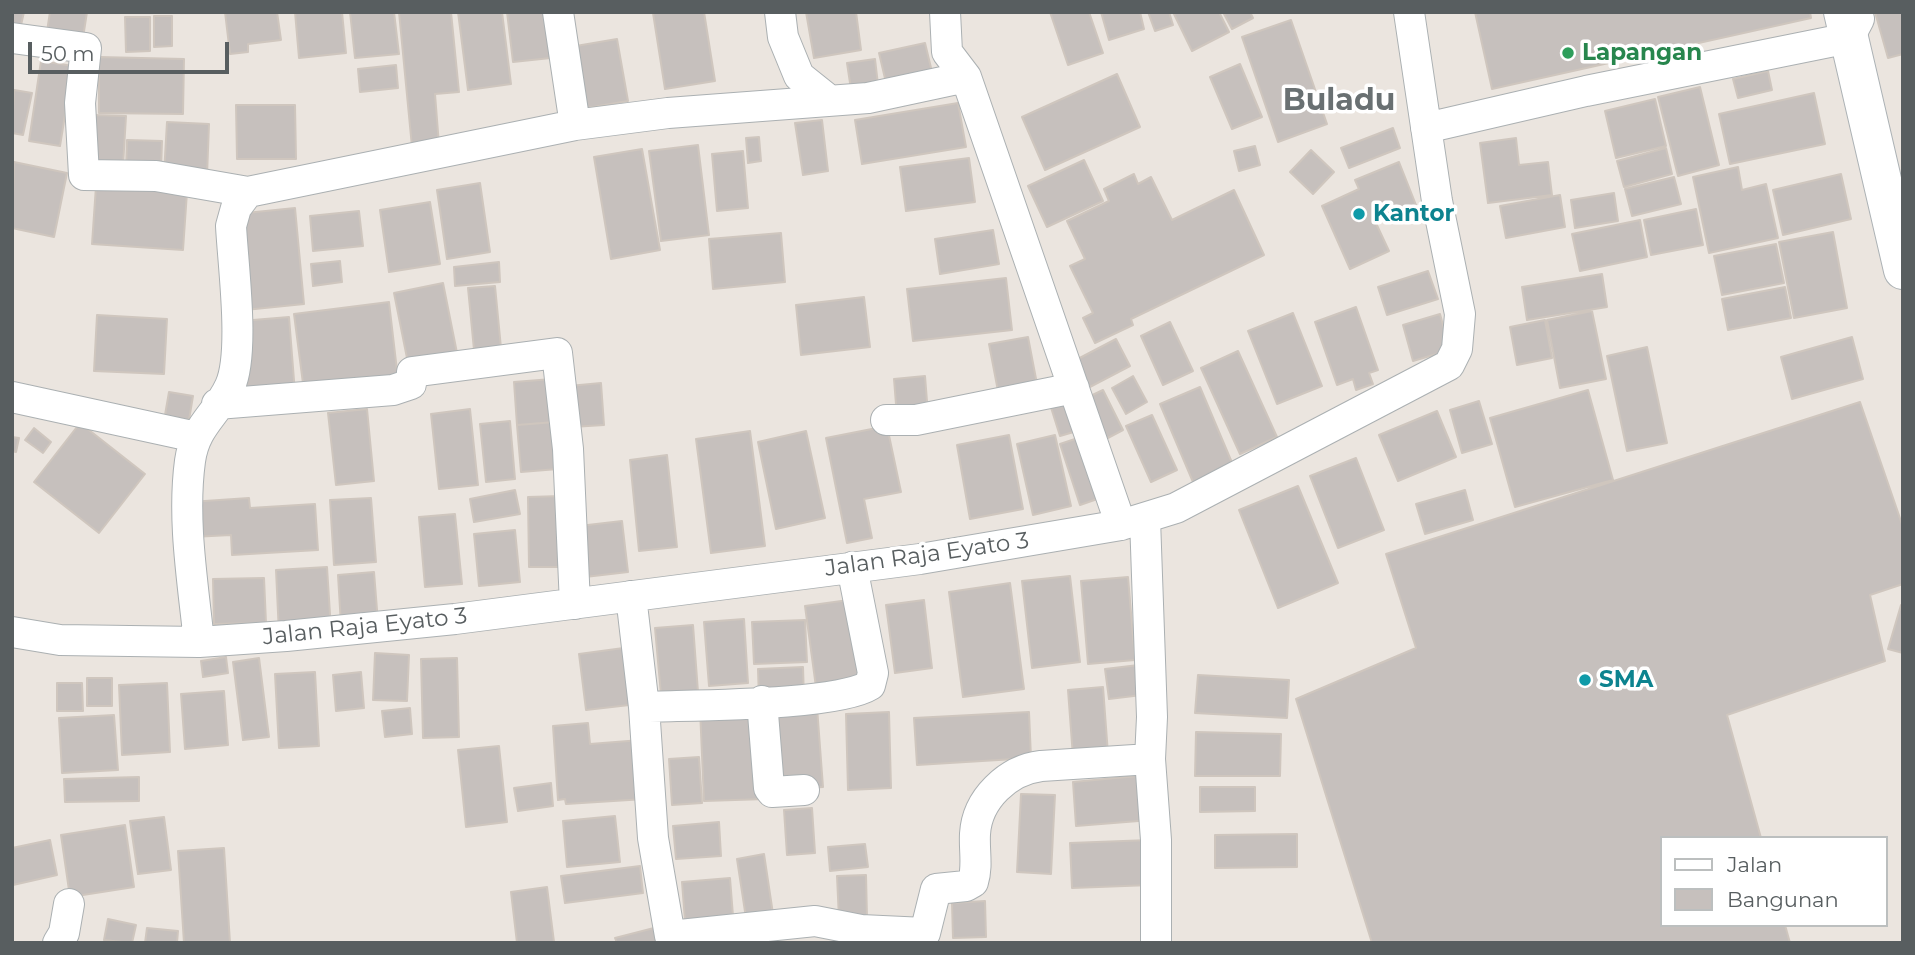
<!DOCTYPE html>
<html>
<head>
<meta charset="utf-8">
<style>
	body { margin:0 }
	#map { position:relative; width:1915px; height:955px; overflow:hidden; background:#ebe5df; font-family:Montserrat,sans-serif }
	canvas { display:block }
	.frame { position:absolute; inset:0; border:14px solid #585e60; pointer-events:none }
	.legend { position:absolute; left:1660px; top:836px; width:228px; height:91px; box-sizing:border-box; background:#fff; border:2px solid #bcbfbf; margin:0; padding:9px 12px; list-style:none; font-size:21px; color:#585e60 }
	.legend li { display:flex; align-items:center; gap:14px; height:35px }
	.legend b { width:35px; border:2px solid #bcbfbf }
	.scale { position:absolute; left:28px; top:42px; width:201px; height:32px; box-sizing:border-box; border:4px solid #585e60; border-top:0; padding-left:9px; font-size:21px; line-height:24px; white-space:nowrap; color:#585e60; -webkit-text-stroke:5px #fff; paint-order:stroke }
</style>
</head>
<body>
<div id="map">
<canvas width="1915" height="955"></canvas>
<div class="frame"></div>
<ul class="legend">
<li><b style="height:9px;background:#fff"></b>Jalan</li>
<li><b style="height:19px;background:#c6c0bd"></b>Bangunan</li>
</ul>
<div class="scale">50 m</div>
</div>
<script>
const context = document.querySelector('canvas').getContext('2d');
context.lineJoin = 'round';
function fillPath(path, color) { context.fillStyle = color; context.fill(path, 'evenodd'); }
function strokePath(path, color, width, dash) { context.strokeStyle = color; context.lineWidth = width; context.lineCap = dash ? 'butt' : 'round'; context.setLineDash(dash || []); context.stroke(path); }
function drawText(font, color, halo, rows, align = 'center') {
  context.font = font + ' Montserrat,sans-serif'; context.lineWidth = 7; context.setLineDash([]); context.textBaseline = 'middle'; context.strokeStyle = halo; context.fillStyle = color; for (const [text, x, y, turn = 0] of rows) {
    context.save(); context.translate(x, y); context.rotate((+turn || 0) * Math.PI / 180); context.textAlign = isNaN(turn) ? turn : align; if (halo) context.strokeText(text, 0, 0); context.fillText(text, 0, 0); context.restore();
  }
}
const building = new Path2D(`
	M12 12H24L19 34 12 32Z
	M50 12H87L82 44 46 38Z
	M225 12H277L281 40 248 44V52L230 54Z
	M295 12H342L346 53 299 58Z
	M350 12H394L399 54 355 58Z
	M399 12H451L459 92 435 94 439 145 412 147Z
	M458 12H502L511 84 468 90Z
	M507 12H555L560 57 513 62Z
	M704 12 715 81 665 89 653 13Z
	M806 12H856L861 50 814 58Z
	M1050 12H1089L1103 53 1068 65Z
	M1101 12H1140L1144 29 1109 40Z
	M1148 12H1169L1173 25 1155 31Z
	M1173 12H1219L1229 32 1192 51Z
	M1223 12H1250L1253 18 1232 29Z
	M1475 12H1810L1811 18 1492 89Z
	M1875 12H1903V54L1888 58Z
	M154 16H172V46L154 47Z
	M125 17H150V51L126 52Z
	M1291 20 1327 124 1278 142 1242 37Z
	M617 39 628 101 587 108 576 46Z
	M925 43 933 76 887 87 879 53Z
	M99 57 184 59 183 114 99 113Z
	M875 59 879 93 852 96 847 63Z
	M41 61 73 66 60 146 29 141Z
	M1240 64 1262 117 1232 129 1210 77Z
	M396 65 398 88 360 92 358 69Z
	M1768 71 1772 90 1738 98 1733 79Z
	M1117 74 1140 127 1045 170 1022 117Z
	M1700 87 1719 165 1678 176 1658 97Z
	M14 90 32 93 23 135 12 133Z
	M1814 93 1825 144 1730 164 1719 114Z
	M1655 99 1666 146 1616 158 1605 111Z
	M958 103 966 147 862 164 855 120Z
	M236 105H295L296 159H237Z
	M93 115 126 116 123 166 91 164Z
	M822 120 828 171 803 175 795 123Z
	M167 122 209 124 207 176 164 174Z
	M1393 128 1400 148 1349 168 1341 148Z
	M759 137 761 161 748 163 746 138Z
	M1516 138 1519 165 1548 162 1552 195 1488 203 1480 143Z
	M127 140 162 141 161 171 126 170Z
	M698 145 709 235 661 241 649 151Z
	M1255 146 1260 165 1239 171 1234 151Z
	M1666 148 1672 174 1624 187 1617 161Z
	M642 149 660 250 611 259 594 157Z
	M1311 150 1334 172 1313 194 1290 172Z
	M743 151 748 208 717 211 712 154Z
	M969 158 975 202 906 211 900 167Z
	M1084 160 1103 201 1047 227 1028 186Z
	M14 162 67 173 54 237 12 228Z
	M1399 162 1416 205 1375 221 1389 251 1350 269 1322 206 1359 189 1355 180Z
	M1738 167 1742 190 1766 184 1778 238 1709 253 1693 177Z
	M1134 174 1138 184 1151 177 1172 220 1234 190 1264 255 1131 319 1133 325 1095 343 1083 318 1093 313 1070 266 1085 259 1067 221 1109 201 1104 189Z
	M1841 174 1851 219 1783 235 1773 190Z
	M1674 177 1681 204 1632 216 1625 189Z
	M480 183 490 252 447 259 437 190Z
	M96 186 187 192 183 250 92 244Z
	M1614 193 1618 221 1575 228 1571 200Z
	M1560 195 1565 227 1506 238 1500 206Z
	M430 202 440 264 389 272 380 210Z
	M295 208 304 304 245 310 236 214Z
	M1696 209 1703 245 1651 255 1644 220Z
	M359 211 363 246 313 251 310 216Z
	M1640 220 1647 257 1580 271 1572 234Z
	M993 230 999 264 940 274 935 239Z
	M1833 232 1847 308 1794 318 1779 242Z
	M781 233 785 282 713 289 709 239Z
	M1776 244 1784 283 1722 295 1714 256Z
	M340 261 342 282 313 286 311 264Z
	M499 262 500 282 455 286 454 267Z
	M1428 271 1438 299 1387 315 1378 287Z
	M1602 274 1607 307 1527 320 1522 287Z
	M1006 278 1012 330 913 341 907 289Z
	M443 283 457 353 408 363 394 293Z
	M495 286 501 348 474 350 468 288Z
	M1785 287 1791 318 1728 330 1722 299Z
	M864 297 870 347 801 355 796 305Z
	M389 302 398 379 304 391 294 314Z
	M1356 307 1378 370 1369 373 1373 384 1356 390 1353 379 1337 385 1315 322Z
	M1592 311 1606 379 1560 388 1547 320Z
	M1293 313 1322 386 1277 404 1248 331Z
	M1440 314 1450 350 1413 361 1403 325Z
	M97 315 167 319 164 374 94 371Z
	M289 317 295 393 247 397 241 321Z
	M1545 320 1552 358 1517 365 1510 327Z
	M1170 322 1193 371 1163 385 1141 336Z
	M1028 337 1037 384 998 391 989 344Z
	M1852 337 1863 379 1792 399 1781 357Z
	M1116 339 1130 366 1086 389 1072 362Z
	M1647 347 1667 443 1627 451 1607 356Z
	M1238 351 1277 437 1240 454 1201 368Z
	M925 376 928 414 897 417 894 379Z
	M1133 376 1147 402 1126 414 1112 388Z
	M552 379 555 422 517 425 514 382Z
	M601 383 604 425 572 427 569 386Z
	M1200 387 1233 465 1193 482 1160 404Z
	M1103 390 1123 430 1104 440 1084 399Z
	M1588 390 1613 480 1515 507 1490 418Z
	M1072 391 1084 429 1060 436 1048 398Z
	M169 392 193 396 189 420 165 415Z
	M1479 401 1492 444 1462 453 1450 410Z
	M1860 402 1903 527V584L1870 595 1885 661 1727 715 1761 838H1661V925H1785L1790 943H1372L1296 699 1416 648 1386 554Z
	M367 409 374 481 336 485 328 413Z
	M470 409 478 485 439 489 431 414Z
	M1437 411 1456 457 1398 481 1379 435Z
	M1152 415 1177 470 1151 482 1126 426Z
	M510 421 515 479 486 482 480 424Z
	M555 422 558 469 521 472 517 425Z
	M80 423 145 474 99 533 34 482Z
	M887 426 901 492 864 499 872 538 847 543 826 438Z
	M34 428 51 442 43 453 25 440Z
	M750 431 765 546 711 553 696 439Z
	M806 431 825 518 776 529 758 442Z
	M1009 435 1023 509 970 519 957 445Z
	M1055 435 1071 506 1033 515 1017 444Z
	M1087 435 1106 496 1080 505 1060 444Z
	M12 437 19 438 16 452 12 451Z
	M667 455 677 547 639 551 630 460Z
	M1356 458 1384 530 1338 548 1310 476Z
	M1298 486 1338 583 1278 608 1239 510Z
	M515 490 520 514 474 522 470 499Z
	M1465 490 1473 520 1425 534 1416 504Z
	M562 496 563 567H529L528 497Z
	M249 498 250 508 315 504 318 550 232 555 231 535 192 537 190 502Z
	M371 498 376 562 334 565 330 500Z
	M455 514 462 584 425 587 419 517Z
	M622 521 628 572 585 577 579 526Z
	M515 530 520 582 479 586 474 534Z
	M327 567 331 630 279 634 276 570Z
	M374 572 378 622 341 625 338 575Z
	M1070 576 1080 662 1032 668 1022 581Z
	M1128 577 1135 660 1088 664 1081 581Z
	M264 578 266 623 214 624 213 579Z
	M1010 583 1024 689 963 697 949 592Z
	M856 599 867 680 816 687 805 606Z
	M924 600 932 668 895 673 886 605Z
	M1901 605H1903V653L1888 649Z
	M744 619 748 683 709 686 704 622Z
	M805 620 807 662 754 664 752 622Z
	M693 625 698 692 661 695 655 628Z
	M631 647 638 704 586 710 579 654Z
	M375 653 409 655 407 701 373 700Z
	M226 657 228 673 203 677 201 661Z
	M259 658 269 737 243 740 233 662Z
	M457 658 459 737 423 738 421 659Z
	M1147 664 1150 694 1109 699 1105 669Z
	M803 667 804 698 759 700 758 669Z
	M315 672 319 746 279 748 275 674Z
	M361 672 364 708 336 711 333 675Z
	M1198 675 1289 680 1287 718 1195 713Z
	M87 678H112V706H87Z
	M57 683H82L83 711H57Z
	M167 683 170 752 122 755 119 685Z
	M1103 687 1108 754 1073 757 1068 690Z
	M224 691 228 745 185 749 181 694Z
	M762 707 766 799 704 801 700 709Z
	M817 707 823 787 778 790 772 711Z
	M410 708 412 734 385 737 382 711Z
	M889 712 891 788 848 790 846 714Z
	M1029 712 1031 758 917 765 914 718Z
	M114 715 118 770 62 773 59 718Z
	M588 723 590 744 641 740 645 799 566 804 565 799 558 800 553 726Z
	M1196 732 1281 734 1280 776H1195Z
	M499 746 507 822 466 827 458 750Z
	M699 757 702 803 672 805 669 759Z
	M1148 775 1151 820 1076 826 1073 782Z
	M139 777V801L65 802 64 779Z
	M551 783 553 806 518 811 514 788Z
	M1200 787H1255V811L1200 812Z
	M1021 794 1055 795 1051 874 1017 872Z
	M812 808 815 853 787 855 784 810Z
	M615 816 620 862 567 867 563 821Z
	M164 817 171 870 138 874 130 821Z
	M719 822 721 856 676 859 673 826Z
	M125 825 134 887 70 897 61 835Z
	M1297 834V867L1215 868V835Z
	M50 840 57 875 13 885 12 848Z
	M1150 840 1151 885 1072 888 1070 843Z
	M865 844 868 867 830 871 828 847Z
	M224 848 230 943H184L178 851Z
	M764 854 773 914 746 918 737 859Z
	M640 866 643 893 565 903 561 876Z
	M866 875 867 918 839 919 837 876Z
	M730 878 733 916 685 921 682 882Z
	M547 887 554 942 517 943 511 892Z
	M985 901 986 937 953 938 952 903Z
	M108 919 136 925 132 943 104 940Z
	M147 928 178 931 177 943H145Z
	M654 928 658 943H617L615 938Z`);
fillPath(building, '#c6c0bd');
strokePath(building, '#cfc6be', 2);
const street = new Path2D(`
	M558 12 575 125
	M780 12 783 37 799 76 829 100
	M945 12 947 52 966 77
	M12 38 86 48 80 103 84 175 156 176 248 192
	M1426 128 1586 91 1849 38 1859 19
	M12 397 196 437
	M217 404 393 390 411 384 412 372 557 353 568 449 575 604
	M886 420H916L1074 388
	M631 596 644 707 653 838 670 936 815 921 861 930 925 933 936 889 966 886 973 882C978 866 974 851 975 834 977 799 1008 770 1041 766L1150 759 1152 717 1145 519
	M12 632 60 640 199 642 286 636 455 619 920 559 1121 525 1176 508 1449 365 1457 349 1460 314 1437 201 1409 12
	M199 642C193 583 182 520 190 461 195 425 217 415 230 386 245 353 233 265 231 226L236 208 248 192 575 125 668 113 868 98 966 77 1121 525
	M762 701 769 788 772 792 804 790
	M644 707C690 705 837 706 870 685L873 673 852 567
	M1150 759 1156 840V942
	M58 943 64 933 69 904`);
const secondary = new Path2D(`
	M1843 12 1903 270`);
strokePath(street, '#abb0b2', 32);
strokePath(secondary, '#acb2b5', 40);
strokePath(street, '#fff', 30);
strokePath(secondary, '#fff', 38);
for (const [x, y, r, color] of [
	[1568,53,7,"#2e9e5b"],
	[1359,214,7,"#0f9aa8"],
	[1585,680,7,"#0f9aa8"]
]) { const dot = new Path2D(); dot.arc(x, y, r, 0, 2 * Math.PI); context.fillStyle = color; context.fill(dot); strokePath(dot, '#fff', 2.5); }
drawText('bold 23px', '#27864d', '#fff', [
	["Lapangan",1582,53]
], 'left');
drawText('bold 23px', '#0d838f', '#fff', [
	["Kantor",1373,214],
	["SMA",1599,680]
], 'left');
drawText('23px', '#585e60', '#fff', [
	["Jalan Raja Eyato 3",927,555,-8],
	["Jalan Raja Eyato 3",365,627,-6]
]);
drawText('bold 30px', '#697072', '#fff', [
	["Buladu",1339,101]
]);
</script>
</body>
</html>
